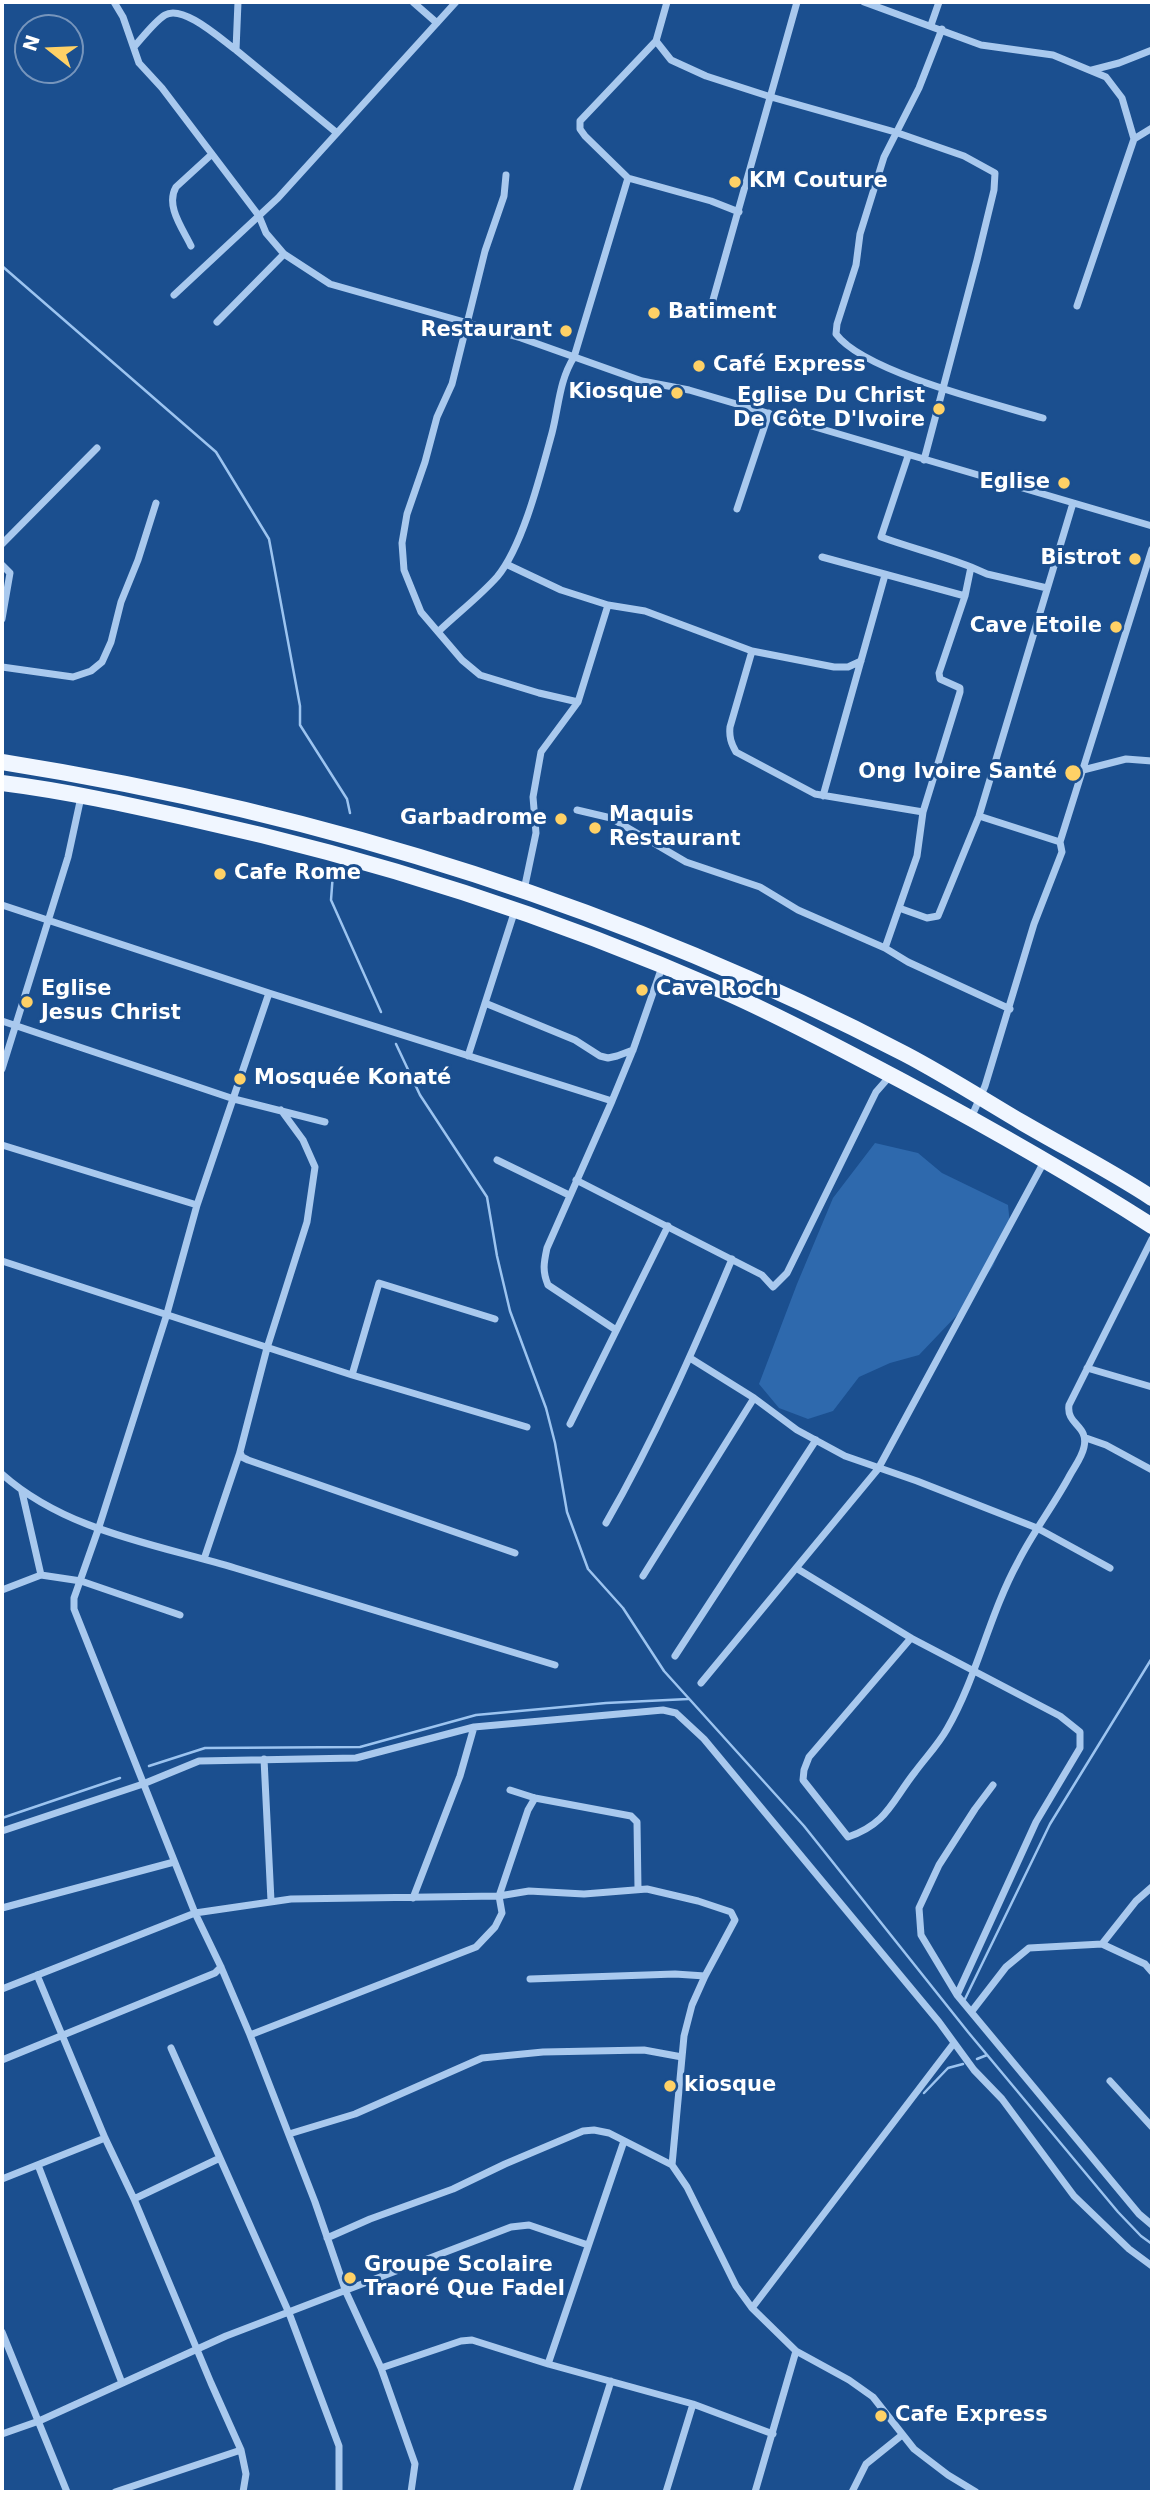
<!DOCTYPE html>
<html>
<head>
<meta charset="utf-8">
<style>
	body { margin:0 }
	#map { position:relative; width:1154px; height:2494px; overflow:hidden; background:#1b4f8f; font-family:"DejaVu Sans",sans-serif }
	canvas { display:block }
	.frame { position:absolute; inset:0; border:4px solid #fff; pointer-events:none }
	.north { position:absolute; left:14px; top:14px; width:70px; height:70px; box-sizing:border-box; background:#1b4f8f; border:2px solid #7695bc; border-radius:50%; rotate:288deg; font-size:19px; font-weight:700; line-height:28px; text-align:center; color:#fff }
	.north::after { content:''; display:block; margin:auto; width:24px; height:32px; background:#ffd166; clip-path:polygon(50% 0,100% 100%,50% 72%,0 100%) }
</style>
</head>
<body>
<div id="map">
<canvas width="1154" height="2494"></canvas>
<div class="frame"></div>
<div class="north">N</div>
</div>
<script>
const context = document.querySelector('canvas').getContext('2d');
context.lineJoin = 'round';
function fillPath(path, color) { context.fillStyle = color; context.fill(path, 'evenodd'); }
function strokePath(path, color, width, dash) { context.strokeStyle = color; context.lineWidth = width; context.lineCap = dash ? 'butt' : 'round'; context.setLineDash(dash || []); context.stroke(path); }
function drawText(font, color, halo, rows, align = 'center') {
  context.font = font + ' "DejaVu Sans",sans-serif'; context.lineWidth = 6; context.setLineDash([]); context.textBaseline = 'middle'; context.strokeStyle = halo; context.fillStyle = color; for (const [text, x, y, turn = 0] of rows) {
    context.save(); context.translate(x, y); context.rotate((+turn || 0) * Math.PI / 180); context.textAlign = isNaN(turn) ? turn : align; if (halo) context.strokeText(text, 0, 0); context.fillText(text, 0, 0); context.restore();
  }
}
fillPath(new Path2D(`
	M875 1143 918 1153 942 1173 1008 1205 1010 1225 993 1266 959 1313 919 1355 890 1363 859 1377 833 1411 808 1419 779 1408 759 1384 797 1284 833 1198Z`), '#2e69ad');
strokePath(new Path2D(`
	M2 266 216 452 269 539 300 706V725L347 799 350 813
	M333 873 331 900 381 1012
	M396 1044 420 1095 487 1197 497 1256 510 1311 546 1408 555 1443 567 1512 588 1569 623 1608 664 1671 804 1826 968 2032 1118 2212 1141 2236 1152 2244
	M149 1766 205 1748 360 1747 476 1715 606 1703 688 1699
	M2 1818 120 1778
	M965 1999 1050 1824 1152 1658
	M977 2059 987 2055
	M924 2093 948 2068 963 2064`), '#9cc4f0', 2.5);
strokePath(new Path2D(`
	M114 2 123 17 139 63 162 88 259 216 266 233 284 254 330 284 521 338 642 381 689 390 1152 526
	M238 2 236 50 337 133
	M413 2 437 23
	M667 2 656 41 671 60 706 76 771 97 895 132 964 156 995 173 994 190 977 260 924 460
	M864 2 981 45 1053 55 1106 77 1122 98 1134 139 1077 306
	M931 25 939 2
	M942 29 919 88 884 157 860 234 856 265 837 324 836 334C864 372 995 404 1043 418
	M134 47C143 37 154 22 165 15 183 4 222 40 236 50
	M1092 70 1119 63 1152 50
	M1134 139 1152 128
	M628 178 711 201 739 212
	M191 246C183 229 165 206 176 187L212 154
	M174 295 278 198 456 2
	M711 307 797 2
	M217 322 284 254
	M908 456 881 537C911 548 941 555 971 567
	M737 509 769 413
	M2 544 97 448
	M822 557 965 596
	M506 564 561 590 608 605 578 702 539 693 480 675 462 660 421 612 404 570 402 543 407 514 425 462 437 417 452 384 485 251 504 196 506 175
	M2 565 10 573 2 619
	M608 605 645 611 752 651
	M439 631C458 613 480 596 497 577 523 546 541 473 552 433 559 406 559 381 574 357L628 178 585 136 580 129V121L656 41
	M861 661 848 667H834L752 651 730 727C729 737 731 743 736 752L815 794 923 812
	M2 667 73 677 91 671 102 662 111 642 121 602 138 560 156 503
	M1083 770 1126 759 1152 761
	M823 796 885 575
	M577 810 611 818 686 862 760 887 798 910 885 948 908 962 1010 1009
	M979 816 1060 842
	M524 890 536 833 533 797 541 752 578 702
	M2 905 269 993 612 1101
	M899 908 927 918 938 916 979 816 1073 503
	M885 948 917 856 923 812 960 692V688L940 679 939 673 965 596 971 567 987 574 1047 588
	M269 993 197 1205 166 1317 98 1530 74 1598V1609L195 1913 221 1967 250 2035 315 2202 346 2292 381 2368 415 2464 411 2492
	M485 1003 575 1040 600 1056 608 1058 617 1056 633 1050
	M2 1021 234 1099 325 1122
	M468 1056 515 910
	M2 1069 68 857 81 797
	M971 1118 985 1086 1034 924 1062 852 1060 842 1152 549
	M2 1145 197 1205
	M497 1160 569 1195
	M576 1180 762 1275 773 1287 787 1273 876 1092 890 1076
	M2 1261 352 1375 527 1427
	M616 1330 548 1285C542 1271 544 1262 547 1248L612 1101 633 1050 662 967
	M690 1358 754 1398 797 1430 845 1456 917 1481 1037 1528 1110 1568
	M1087 1368 1152 1387
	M352 1375 379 1283 495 1319
	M570 1424 668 1226
	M1086 1438 1106 1445 1152 1470
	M240 1452 242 1457 248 1460 515 1553
	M2 1474C66 1531 155 1544 235 1568 342 1600 448 1633 555 1665
	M22 1492 41 1575
	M606 1523C655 1438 694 1349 732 1259
	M204 1559 240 1452 267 1348 307 1222 315 1167 303 1140 281 1110
	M796 1568 911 1638 1060 1716 1080 1732V1748L1036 1822 957 1995 1139 2214 1152 2225
	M643 1576 754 1398
	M2 1590 41 1575 81 1581 180 1615
	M911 1638 809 1757 804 1770 803 1780 848 1837C887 1824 892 1801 915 1772 926 1757 938 1745 947 1729 977 1677 989 1615 1018 1562 1033 1532 1054 1505 1070 1475 1075 1466 1082 1457 1084 1447 1089 1425 1066 1425 1069 1405L1152 1239
	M675 1656 816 1440
	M701 1683 878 1469 1045 1160
	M264 1759 271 1901
	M510 1790 535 1798 631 1816 637 1822 638 1889
	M2 1831 143 1784 199 1761 356 1758 474 1727 663 1710 676 1713 704 1739 939 2022 974 2070 1002 2099 1074 2196 1129 2249 1152 2266
	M413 1898 460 1776 474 1727
	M2 1908 174 1862
	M1102 1944 1145 1964 1152 1972
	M37 1975 105 2138 134 2199 211 2383 241 2450 246 2474 243 2492
	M530 1979 675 1974 705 1976
	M2 1989 195 1913 291 1899 499 1896 529 1891 584 1894 647 1889 698 1901 731 1912 735 1920 705 1976 692 2005 684 2036 672 2165
	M957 1995 921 1935 919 1908 939 1865 975 1809 993 1785
	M972 2011 1006 1967 1029 1948 1102 1944 1136 1901 1152 1887
	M250 2035 476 1947 495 1927 502 1913 499 1896 528 1810 535 1798
	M171 2048 289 2313 339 2446V2492
	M2 2060 215 1973 221 1967
	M1110 2081 1152 2127
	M289 2134 355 2114 482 2058 543 2052 644 2050 682 2057
	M624 2141 548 2364 693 2404 773 2434
	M38 2165 122 2383
	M2 2179 105 2138
	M134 2199 220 2158
	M327 2238 370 2219 453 2189 505 2164 583 2131 594 2130 609 2133 672 2165 687 2187 736 2286 752 2308 796 2351 849 2380 873 2397 914 2449 948 2475 976 2492
	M752 2308 954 2043
	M2 2332 67 2492
	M381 2368 461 2341 472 2340 548 2364
	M2 2434 39 2421 226 2336 511 2227 529 2225 588 2245
	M115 2492 241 2450
	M576 2492 611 2381
	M666 2492 693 2404
	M755 2492 796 2351
	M852 2492 866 2464 902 2435`), '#a9c9ee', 7);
strokePath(new Path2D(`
	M2 762C317 812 621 906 905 1054 945 1075 984 1100 1023 1123 1066 1148 1111 1171 1152 1198
	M2 783C66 791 129 805 192 819 375 859 554 917 725 992 786 1019 845 1051 904 1082 988 1127 1071 1174 1152 1226`), '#f0f6ff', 16);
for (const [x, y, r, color] of [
	[735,182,7,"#ffd166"],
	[654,313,7,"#ffd166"],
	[566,331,7,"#ffd166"],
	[699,366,7,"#ffd166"],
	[677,393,7,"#ffd166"],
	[939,409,7,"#ffd166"],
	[1064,483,7,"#ffd166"],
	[1135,559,7,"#ffd166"],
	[1116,627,7,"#ffd166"],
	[1073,773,9,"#ffd166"],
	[561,819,7,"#ffd166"],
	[595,828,7,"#ffd166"],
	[220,874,7,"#ffd166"],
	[642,990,7,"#ffd166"],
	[27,1002,7,"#ffd166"],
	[240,1079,7,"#ffd166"],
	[670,2086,7,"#ffd166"],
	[350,2278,7,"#ffd166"],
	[881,2416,7,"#ffd166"]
]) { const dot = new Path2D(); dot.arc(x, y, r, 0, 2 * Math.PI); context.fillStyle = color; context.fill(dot); strokePath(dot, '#1b4f8f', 2.5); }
drawText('bold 21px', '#fff', '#1b4f8f', [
	["KM Couture",749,182],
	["Batiment",668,313],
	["Restaurant",552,331,"right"],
	["Café Express",713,366],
	["Kiosque",663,393,"right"],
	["Eglise Du Christ",925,397,"right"],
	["De Côte D'Ivoire",925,421,"right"],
	["Eglise",1050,483,"right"],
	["Bistrot",1121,559,"right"],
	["Cave Etoile",1102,627,"right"],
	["Ong Ivoire Santé",1057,773,"right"],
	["Maquis",609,816],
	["Restaurant",609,840],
	["Garbadrome",547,819,"right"],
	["Cafe Rome",234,874],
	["Eglise",41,990],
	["Jesus Christ",41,1014],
	["Cave Roch",656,990],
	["Mosquée Konaté",254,1079],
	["kiosque",684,2086],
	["Groupe Scolaire",364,2266],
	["Traoré Que Fadel",364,2290],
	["Cafe Express",895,2416]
], 'left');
</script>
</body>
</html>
